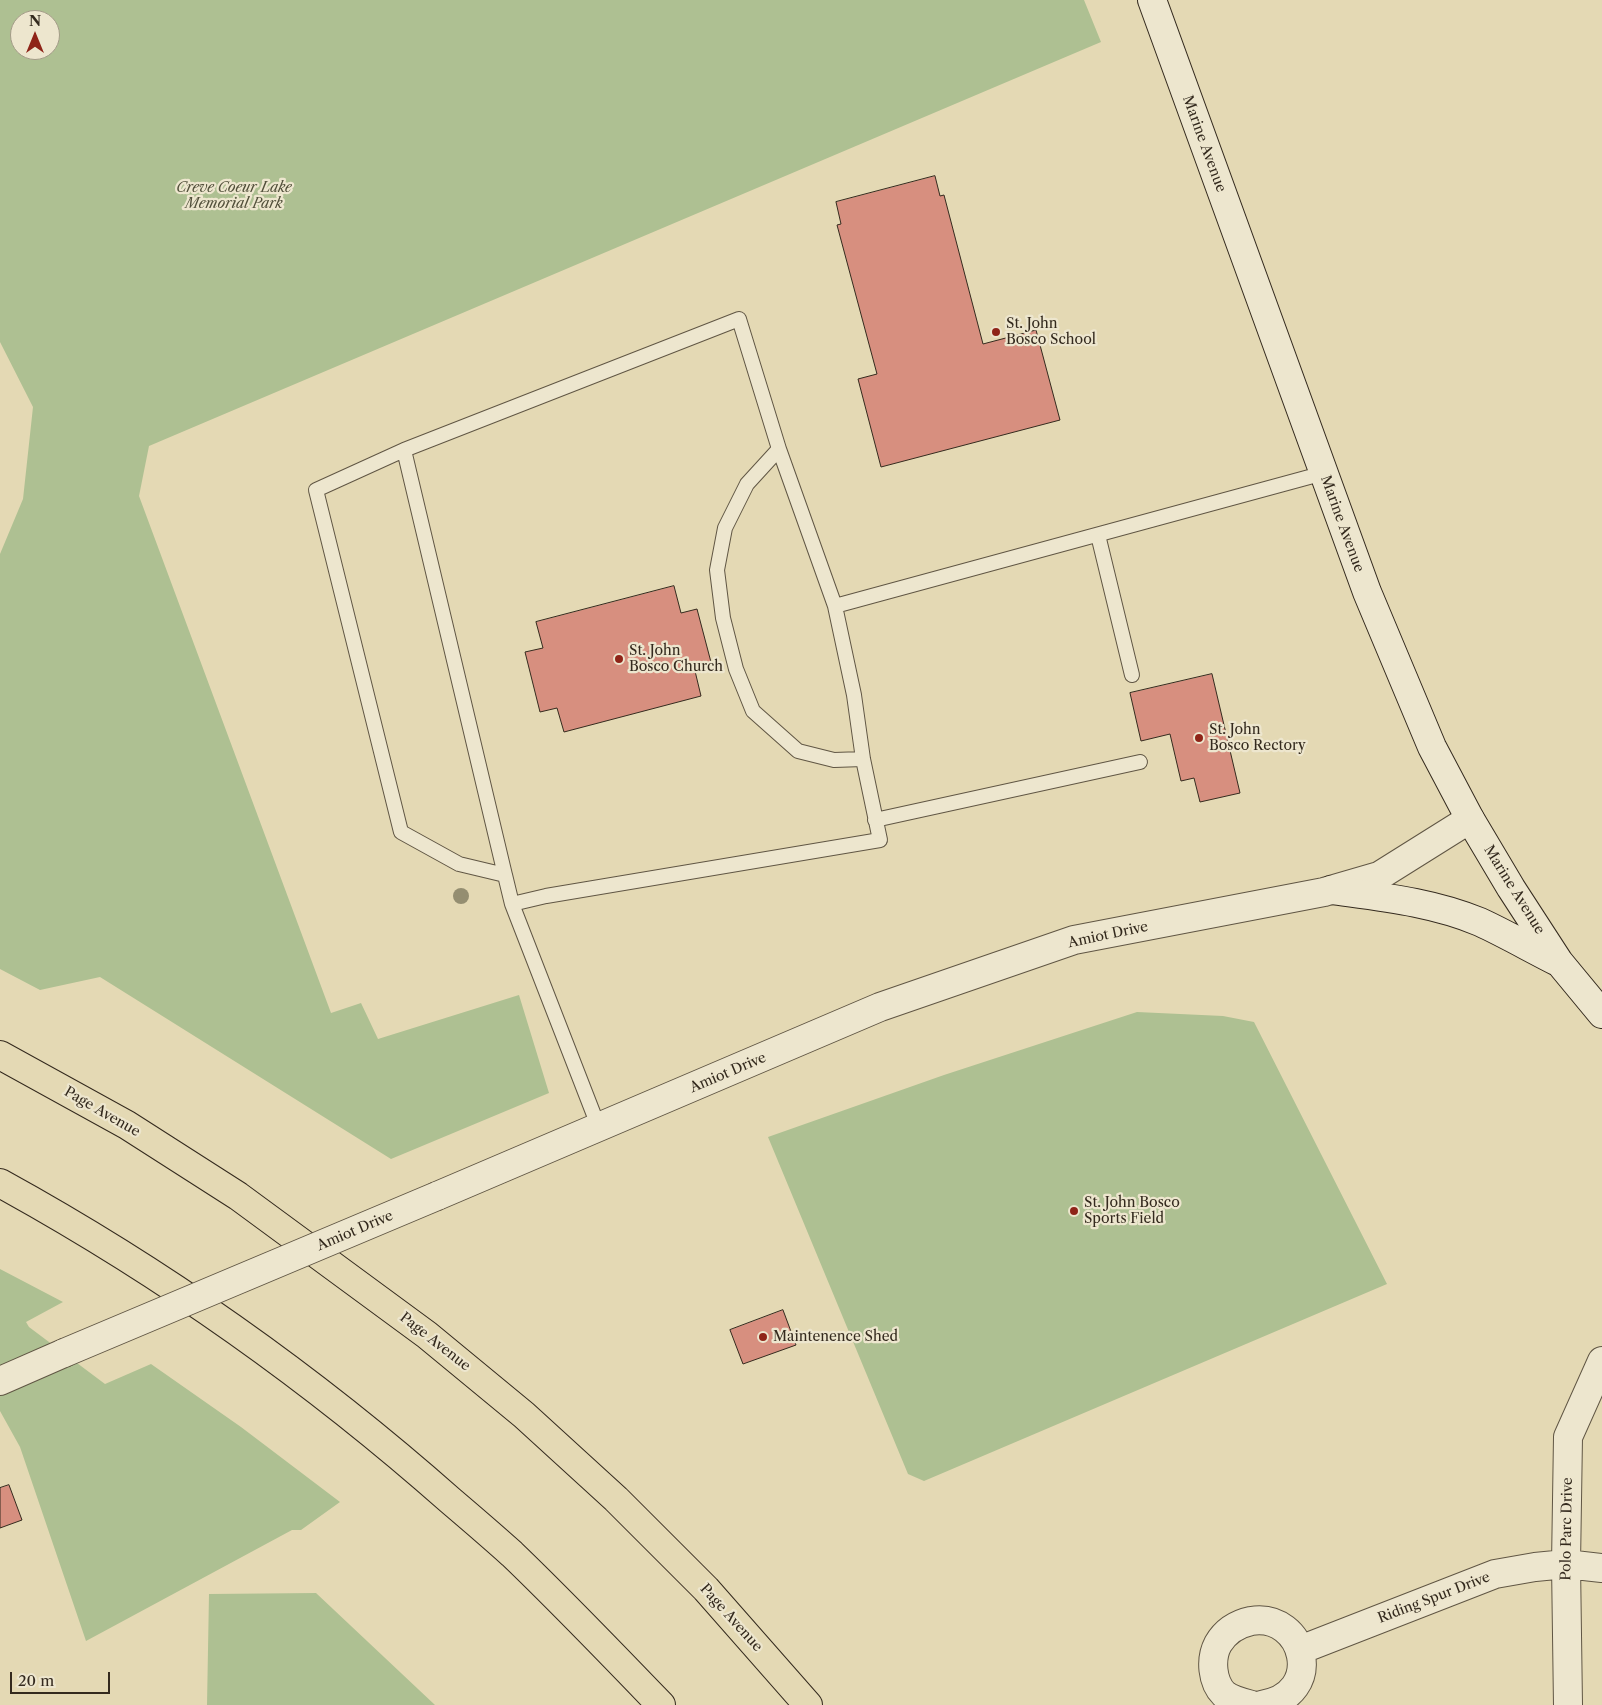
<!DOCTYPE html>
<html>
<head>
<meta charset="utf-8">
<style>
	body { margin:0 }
	#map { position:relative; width:1602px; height:1705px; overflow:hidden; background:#e4d9b4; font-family:"Libre Caslon Text",serif }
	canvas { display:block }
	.north { position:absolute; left:10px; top:10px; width:50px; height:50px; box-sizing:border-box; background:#ede6ce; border:1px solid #a39b88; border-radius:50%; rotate:0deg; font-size:14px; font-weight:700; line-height:20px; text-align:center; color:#342a1e }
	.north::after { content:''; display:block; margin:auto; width:18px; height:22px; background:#8f2418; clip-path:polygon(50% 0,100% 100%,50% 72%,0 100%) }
	.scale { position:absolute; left:10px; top:1672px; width:100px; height:22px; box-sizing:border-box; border:2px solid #342a1e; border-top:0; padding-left:6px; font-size:15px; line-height:18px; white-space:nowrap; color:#342a1e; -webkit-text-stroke:4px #ede6ce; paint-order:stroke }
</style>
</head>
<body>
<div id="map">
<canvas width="1602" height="1705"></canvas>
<div class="north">N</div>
<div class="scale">20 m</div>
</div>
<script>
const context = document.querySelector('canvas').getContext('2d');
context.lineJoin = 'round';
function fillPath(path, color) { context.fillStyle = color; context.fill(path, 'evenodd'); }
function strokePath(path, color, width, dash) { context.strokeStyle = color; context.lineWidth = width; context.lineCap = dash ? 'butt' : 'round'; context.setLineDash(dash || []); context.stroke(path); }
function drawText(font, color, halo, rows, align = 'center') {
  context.font = font + ' "Libre Caslon Text",serif'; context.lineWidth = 4.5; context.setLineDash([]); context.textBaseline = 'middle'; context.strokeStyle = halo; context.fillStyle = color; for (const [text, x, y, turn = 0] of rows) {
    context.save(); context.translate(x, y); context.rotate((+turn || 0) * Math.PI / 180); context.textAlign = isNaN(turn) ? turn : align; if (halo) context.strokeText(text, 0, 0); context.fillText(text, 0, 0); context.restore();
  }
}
fillPath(new Path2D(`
	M0 0H1084L1101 42 149 446 139 496 331 1013 361 1003 378 1039 519 995 549 1093 391 1159 100 977 40 990 0 969V554L23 499 33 407 0 342ZM20 20H50V50H20Z
	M1137 1012 1223 1016 1254 1022 1387 1284 924 1481 908 1474 768 1137 944 1075Z
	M0 1269 63 1302 26 1322 29 1327 105 1384 151 1364 241 1427 340 1502 301 1530H292L86 1641 20 1447 0 1411Z
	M316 1593 435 1705H207L209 1594Z`), '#aec092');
const building = new Path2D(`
	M935 176 940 196 944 195 983 344 1036 330 1060 420 881 467 858 379 877 374 837 225 841 224 836 202Z
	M674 586 681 613 697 609 712 666 695 671 701 696 564 732 557 708 540 712 525 652 543 648 536 622Z
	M1212 674 1240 793 1200 802 1194 778 1181 781 1170 734 1141 741 1130 693Z
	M783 1310 796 1345 743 1364 730 1330Z
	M9 1485 22 1520 0 1528V1488Z`);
fillPath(building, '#d78f7f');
strokePath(building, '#342a1e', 1);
const lane = new Path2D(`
	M404 450 505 875
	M1098 535 1132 675
	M835 606 779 449 747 484 725 528 717 570 723 618 736 669 753 711 798 751 834 760 863 759
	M875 820 1140 762
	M512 904 505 875 459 864 401 832 316 490 404 450 739 319 779 449
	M599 1128 512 904 546 896 880 840 863 759 854 695 835 606 1324 473`);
const street = new Path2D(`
	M437 1196 880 1007 1074 940 1324 892 1379 876 1470 819
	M0 1381 64 1353
	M1300 1650 1495 1574 1535 1567 1566 1564 1602 1568
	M1252 1705C1244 1703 1231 1700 1224 1694 1212 1682 1210 1659 1218 1644 1225 1632 1237 1624 1251 1621 1305 1612 1327 1695 1261 1705
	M1568 1705 1566 1564 1568 1437 1602 1361`);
const secondary = new Path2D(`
	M1152 0 1367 592 1432 747 1470 819 1511 888 1559 962 1602 1014
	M1331 890C1381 897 1432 902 1480 922 1506 934 1532 949 1558 962`);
const highway = new Path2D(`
	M0 1055 127 1125 238 1196 427 1335 524 1415 616 1499 706 1589 808 1705
	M0 1183C162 1272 313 1379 451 1501 471 1518 492 1536 512 1554 563 1603 612 1654 661 1705`);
strokePath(lane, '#605644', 16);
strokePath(street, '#605644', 30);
strokePath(secondary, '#342a1e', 30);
strokePath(highway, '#342a1e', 30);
strokePath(lane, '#ede6ce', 14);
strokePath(street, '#ede6ce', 28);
strokePath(secondary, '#ede6ce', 28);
strokePath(highway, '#e4d9b4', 28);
const streetBridge = new Path2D(`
	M64 1353 437 1196`);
strokePath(streetBridge, '#605644', 30, []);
strokePath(streetBridge, '#ede6ce', 28);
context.fillStyle = '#948e71';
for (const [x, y] of [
	[461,896]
]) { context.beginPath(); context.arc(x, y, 8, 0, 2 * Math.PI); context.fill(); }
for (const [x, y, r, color] of [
	[996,332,5,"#8f2418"],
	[619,659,5,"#8f2418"],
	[1199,738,5,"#8f2418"],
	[1074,1211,5,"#8f2418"],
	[763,1337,5,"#8f2418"]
]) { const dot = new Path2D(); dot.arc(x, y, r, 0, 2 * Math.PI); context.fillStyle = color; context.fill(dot); strokePath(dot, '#ede6ce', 2); }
drawText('14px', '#342a1e', '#ede6ce', [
	["Marine Avenue",1204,144,70],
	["Marine Avenue",1342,524,70],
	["Marine Avenue",1514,890,58],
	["Amiot Drive",1108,935,-12],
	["Amiot Drive",728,1073,-23],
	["Page Avenue",102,1112,30],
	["Amiot Drive",355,1231,-23],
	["Page Avenue",435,1342,38],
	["Polo Parc Drive",1567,1529,-89],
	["Riding Spur Drive",1434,1598,-21],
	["Page Avenue",731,1618,48]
]);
drawText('italic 14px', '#52503b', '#ede6ce', [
	["Creve Coeur Lake",234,188],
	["Memorial Park",234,204]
]);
drawText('14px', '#342a1e', '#ede6ce', [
	["St. John",1006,324],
	["Bosco School",1006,340],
	["St. John",629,651],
	["Bosco Church",629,667],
	["St. John",1209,730],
	["Bosco Rectory",1209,746],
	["St. John Bosco",1084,1203],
	["Sports Field",1084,1219],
	["Maintenence Shed",773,1337]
], 'left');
</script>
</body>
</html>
